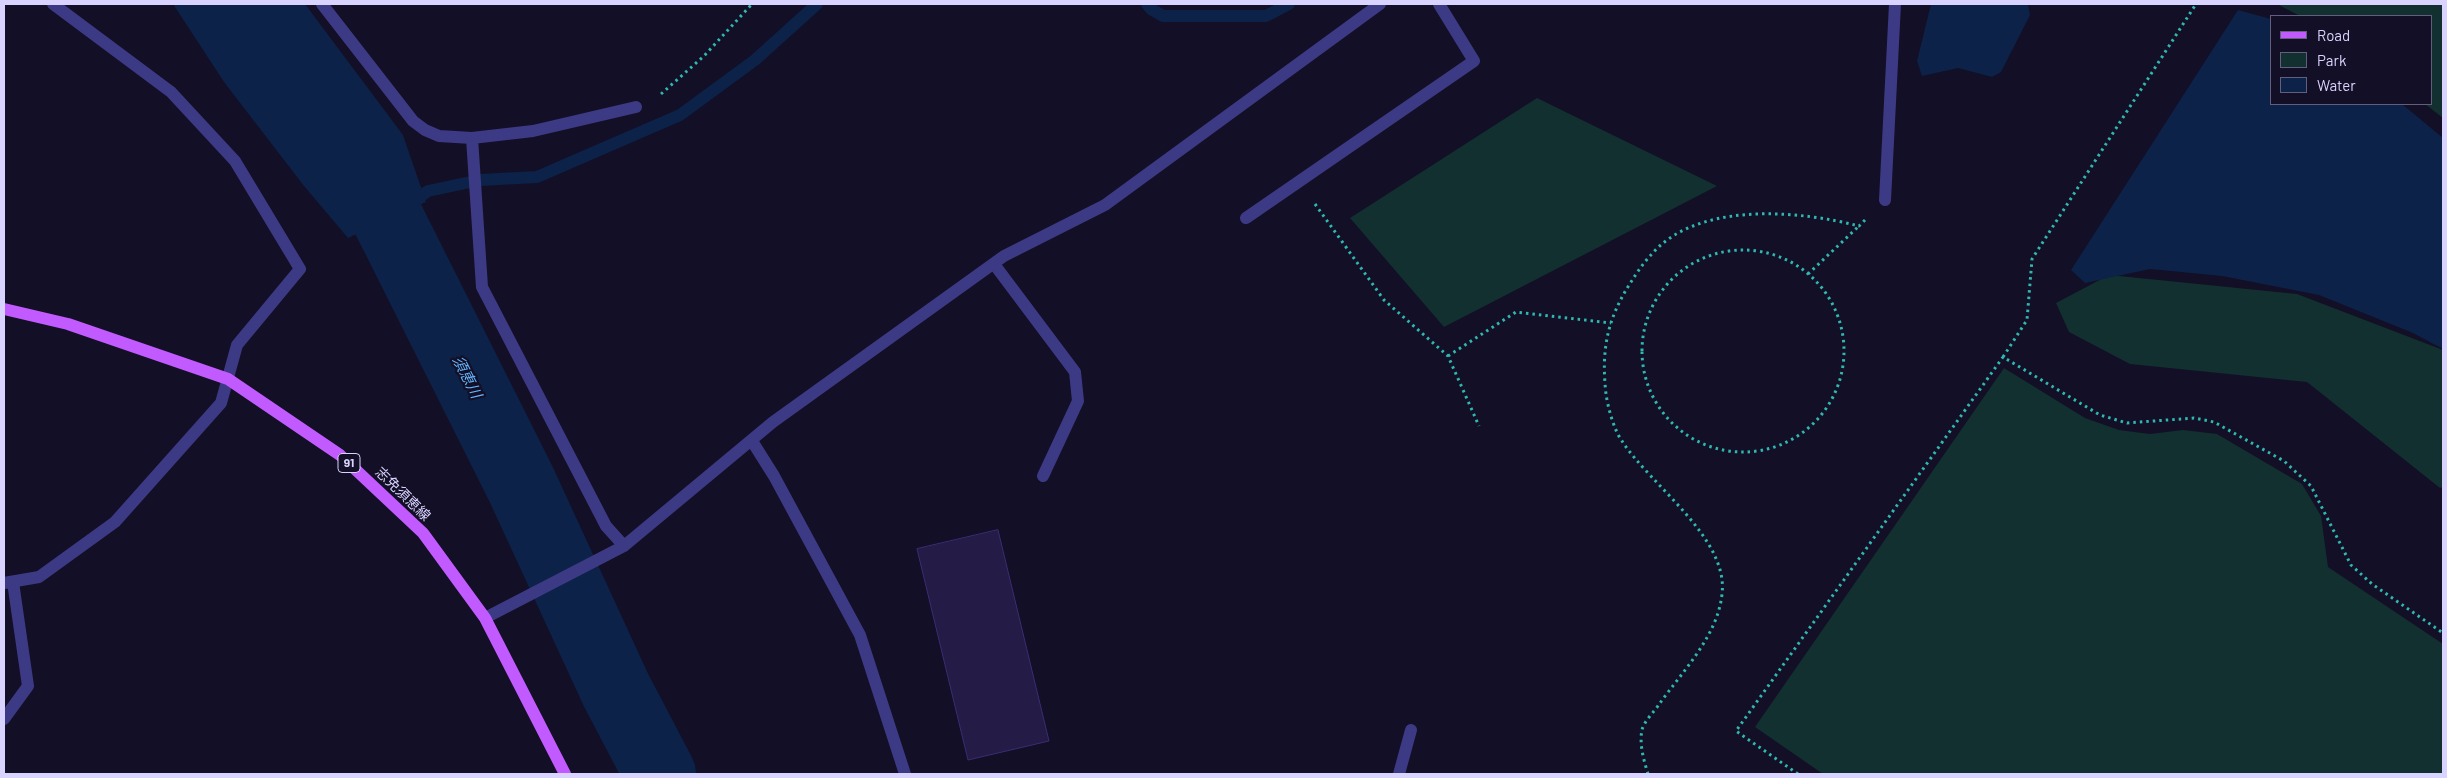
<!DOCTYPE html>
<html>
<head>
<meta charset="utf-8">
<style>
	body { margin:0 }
	#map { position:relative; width:2447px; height:778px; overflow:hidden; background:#130f26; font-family:Barlow,sans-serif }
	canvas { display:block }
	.frame { position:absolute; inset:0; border:5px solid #d9d4ff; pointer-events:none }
	.legend { position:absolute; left:2270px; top:15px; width:162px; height:90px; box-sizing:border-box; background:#130f26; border:1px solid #625e7d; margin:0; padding:6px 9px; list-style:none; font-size:15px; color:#d9d4ff }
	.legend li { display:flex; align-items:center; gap:10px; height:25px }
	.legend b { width:25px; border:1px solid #625e7d }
</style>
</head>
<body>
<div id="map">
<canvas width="2447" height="778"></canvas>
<div class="frame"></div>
<ul class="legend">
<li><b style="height:6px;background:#c25bff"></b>Road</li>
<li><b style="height:14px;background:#12302f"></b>Park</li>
<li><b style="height:14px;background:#0c2248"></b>Water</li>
</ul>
</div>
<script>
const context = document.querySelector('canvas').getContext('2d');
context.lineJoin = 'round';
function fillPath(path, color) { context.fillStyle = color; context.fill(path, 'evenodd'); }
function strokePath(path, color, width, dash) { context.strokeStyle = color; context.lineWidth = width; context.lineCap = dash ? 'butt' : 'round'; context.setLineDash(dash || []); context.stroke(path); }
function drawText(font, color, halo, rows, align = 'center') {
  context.font = font + ' Barlow,"Noto Sans JP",sans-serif'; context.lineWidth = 4.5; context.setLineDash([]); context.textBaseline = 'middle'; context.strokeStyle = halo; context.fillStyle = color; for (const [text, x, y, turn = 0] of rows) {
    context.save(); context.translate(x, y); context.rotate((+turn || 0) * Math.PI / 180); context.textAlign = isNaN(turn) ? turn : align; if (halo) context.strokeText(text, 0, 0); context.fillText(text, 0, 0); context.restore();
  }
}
fillPath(new Path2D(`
	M2277 4H2443V118L2425 104H2431V16H2300Z
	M1537 98 1717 186 1444 327 1350 218Z
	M2109 275 2297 294 2443 350V487L2440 488 2307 382 2130 364 2069 332 2056 303Z
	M2004 368 2085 418 2119 430 2150 434 2183 430 2217 434 2302 484 2321 516 2328 567 2443 644V774H1823L1755 727Z`), '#12302f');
fillPath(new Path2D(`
	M173 4H305L403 135 426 202 348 238 304 186 224 82Z
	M1931 4H2028L2030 15 2001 72 1992 77 1958 68 1922 76 1917 61Z
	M2238 10 2271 19V104H2402L2443 138V349L2413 333 2319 295 2222 276 2150 269 2085 283 2071 270Z`), '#0c2248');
strokePath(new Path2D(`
	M1147 4 1151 9 1163 16H1266L1289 4
	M387 220 428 191 480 180 537 177 680 115 755 60 817 4`), '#0c2248', 12);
strokePath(new Path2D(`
	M236 4 265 47 356 155 521 484 616 690 660 774`), '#0c2248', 72);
const building = new Path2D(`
	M998 530 1049 741 968 760 917 549Z`);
fillPath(building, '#241b47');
strokePath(building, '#3b2d73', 1);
strokePath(new Path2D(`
	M661 94 704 56 752 4
	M1315 204 1384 300 1448 356 1479 426
	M1642 351a101 101 0 1 1 202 0a101 101 0 1 1-202 0Z
	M1808 274 1859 226
	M1448 356 1516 312 1611 323
	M2003 357 2027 320 2032 259 2196 4
	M1648 774C1644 761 1639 744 1642 730 1644 721 1655 711 1660 703 1683 671 1718 635 1722 594 1729 538 1650 485 1622 441 1614 430 1608 408 1606 394 1601 350 1607 319 1631 282 1639 269 1650 254 1662 244 1711 203 1801 211 1859 226L1865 220
	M1798 774 1736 731 2003 357 2100 415 2127 423 2194 418 2214 422 2284 461 2311 486 2351 565 2372 584 2443 633`), '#2fb8b0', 3, [2.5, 4]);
strokePath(new Path2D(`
	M1885 200 1895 4
	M1246 218 1474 61 1439 4
	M994 264 1075 372 1078 401 1043 476`), '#3d3a85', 12);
strokePath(new Path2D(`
	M322 4 413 121 425 130 439 136 472 138 533 131 636 107
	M472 138 482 287 606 526 624 546
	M752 441 774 476 860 635 905 774
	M4 583 39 577 115 522 221 403 237 345 300 269 235 161 171 92 53 4
	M485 618 624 546 773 422 1004 256 1105 205 1380 4
	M4 719 28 686 13 582
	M1399 774 1411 730`), '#3d3a85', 12);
strokePath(new Path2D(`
	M4 309 68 324 228 379 340 455 423 533 485 618 565 774`), '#c25bff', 12);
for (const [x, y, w] of [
	[349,463,22]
]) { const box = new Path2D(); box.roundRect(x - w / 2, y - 9.5, w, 19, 4); context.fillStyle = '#130f26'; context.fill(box); strokePath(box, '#d9d4ff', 1); }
drawText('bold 12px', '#d9d4ff', null, [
	["91",349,463]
]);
drawText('14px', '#d9d4ff', '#130f26', [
	["志免須恵線",403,494,44]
]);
drawText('italic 15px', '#62b6ff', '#130f26', [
	["須恵川",467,377,63]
]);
</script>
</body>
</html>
